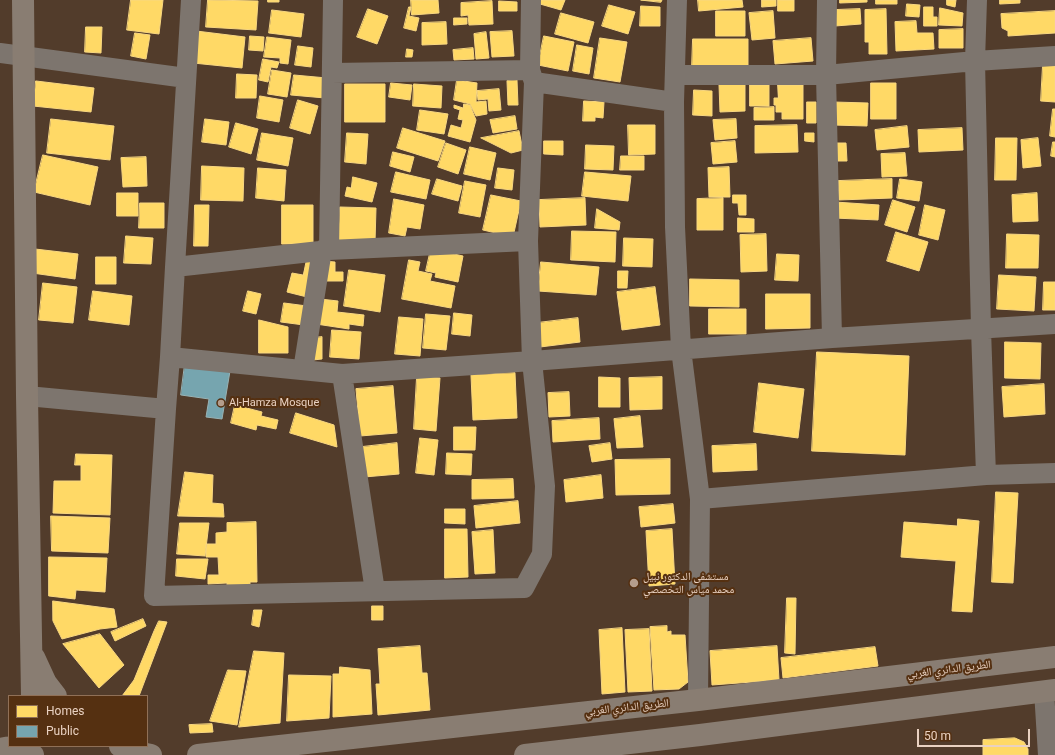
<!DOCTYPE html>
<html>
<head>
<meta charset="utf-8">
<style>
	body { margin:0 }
	#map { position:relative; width:1055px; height:755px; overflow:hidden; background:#523c2b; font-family:Roboto,sans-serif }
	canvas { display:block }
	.legend { position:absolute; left:8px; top:695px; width:140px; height:52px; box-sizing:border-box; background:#553011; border:1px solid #907057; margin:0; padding:5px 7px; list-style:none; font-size:12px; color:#e9d1c1 }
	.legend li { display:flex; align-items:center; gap:8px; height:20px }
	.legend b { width:20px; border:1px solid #907057 }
	.scale { position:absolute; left:917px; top:729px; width:113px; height:18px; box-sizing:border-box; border:2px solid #e9d1c1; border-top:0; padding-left:5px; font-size:12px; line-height:14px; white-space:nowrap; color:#e9d1c1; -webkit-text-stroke:3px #553011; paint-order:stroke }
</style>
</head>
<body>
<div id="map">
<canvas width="1055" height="755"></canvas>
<ul class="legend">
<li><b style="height:11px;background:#ffd966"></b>Homes</li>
<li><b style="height:11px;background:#76a5af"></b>Public</li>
</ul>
<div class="scale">50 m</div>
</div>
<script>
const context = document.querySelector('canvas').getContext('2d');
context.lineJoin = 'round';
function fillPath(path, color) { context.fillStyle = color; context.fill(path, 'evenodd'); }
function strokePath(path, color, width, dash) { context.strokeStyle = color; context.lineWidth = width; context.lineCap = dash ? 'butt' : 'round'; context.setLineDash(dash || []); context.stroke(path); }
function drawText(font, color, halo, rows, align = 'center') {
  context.font = font + ' Roboto,"Noto Naskh Arabic",sans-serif'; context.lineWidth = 4; context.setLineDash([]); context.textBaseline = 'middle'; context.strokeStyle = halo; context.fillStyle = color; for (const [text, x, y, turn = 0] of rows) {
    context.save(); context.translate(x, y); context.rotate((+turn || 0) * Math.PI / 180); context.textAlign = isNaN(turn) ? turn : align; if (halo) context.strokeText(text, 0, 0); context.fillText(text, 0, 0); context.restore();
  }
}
const homes = new Path2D(`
	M131 0H163L159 34 127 30Z
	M208 0 258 1 256 30 206 27Z
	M268 0H279V2H268Z
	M411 0H438L439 13 412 15Z
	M540 0H565L561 10 540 4Z
	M641 0H662L661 2Z
	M698 0H742L743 7 699 11Z
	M762 0H776V6L762 7Z
	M778 0H794V11H778Z
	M840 0H867V2L840 3Z
	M876 0H897V4H876Z
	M947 0H956L955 7 947 5Z
	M1000 0H1020V3L1000 4Z
	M492 1 493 24 469 25 468 15 461 16V3Z
	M499 1 517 2V11H499Z
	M907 4 920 5 919 17 906 16Z
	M609 5 635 12 628 34 602 26Z
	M641 6 660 7V26H640Z
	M409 7H411L409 16 419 18 416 31 404 28Z
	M924 7H933V17H937V26H924Z
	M940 8 963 13 962 26 939 25Z
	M368 9 388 16 377 44 357 37Z
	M860 9 861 24 835 26V10Z
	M886 9 887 54H869V42H865V10Z
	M272 10 304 14 301 37 269 33Z
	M716 11H745V36H716Z
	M773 11 775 38 752 40 749 13Z
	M1055 11V33L1008 36V31L1002 28 1001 14Z
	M561 13 594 22 588 43 555 34Z
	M454 18H467V24L454 25Z
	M916 21 917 33H933L934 49 896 51 895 22Z
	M446 22 447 44 422 45V23Z
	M86 27H102L101 53 85 52Z
	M963 29V48H939V30Z
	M196 31 245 37 242 68 193 63Z
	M512 31 514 56 492 57 490 32Z
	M486 32 489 58 476 59 474 34Z
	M135 33 150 35 146 59 131 56Z
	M250 36 264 37 263 51 249 50Z
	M544 36 574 42 568 71 538 65Z
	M267 37 291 40 288 64 280 63V58L264 57Z
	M600 38 627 42 620 82 594 78Z
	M811 38 813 61 775 64 773 41Z
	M693 39H748V67H692Z
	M577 45 593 48 589 74 573 71Z
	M298 46 313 48 311 67 295 65Z
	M473 48 474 59 454 60 453 50Z
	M407 49 413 50 412 57H406Z
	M263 59 279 62 277 68 271 67 268 82 259 80Z
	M1043 65 1055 66V102L1041 101Z
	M272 70 291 73 287 97 268 94Z
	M237 74 257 75 256 98H236Z
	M294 75 327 78 325 98 291 95Z
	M457 80 477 83 476 102 486 101 487 114 476 116 470 104 454 100Z
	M517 80 518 105H508L507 81Z
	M36 81 94 88 91 112 33 106Z
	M391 83 412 85 410 100 389 97Z
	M871 83H896V119H871Z
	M345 84H385V122H345Z
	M414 84 442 86 441 108 413 106Z
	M745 84V111L720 112 719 85Z
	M750 85H769V106H750Z
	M778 85H803V119H782V112H776V105H774V98H778Z
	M499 89 501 110 489 111 488 99 478 100 477 91Z
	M694 90 712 91V116L693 115Z
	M260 96 283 100 279 122 257 118Z
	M298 100 318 106 310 134 290 128Z
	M584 101 604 102 603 118 595 117V121H583Z
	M807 102H816V123H807Z
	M834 102 868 103 867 126 833 125Z
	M464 104 470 105 476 120 470 142 448 136 451 125 461 128 463 120 458 119 460 110 454 108V105L463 108Z
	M774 107V120H754V108Z
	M1053 109H1055V137L1050 136Z
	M420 110 448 114 444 134 417 130Z
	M515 116 517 129 493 133 490 120Z
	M51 119 114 126 110 160 47 153Z
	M205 119 229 122 226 145 202 142Z
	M736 119 737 138 715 140 713 120Z
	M236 123 258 129 251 154 229 147Z
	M628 125H655V154L629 155Z
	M797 125 798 152 755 153V126Z
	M907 126 909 147 877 150 875 130Z
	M403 128 445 141 438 161 397 148Z
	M962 128 963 150 919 152 918 130Z
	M519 131 523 150 511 153 481 138Z
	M262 133 293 138 288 166 257 160Z
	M347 133 368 134 366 164 345 162Z
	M805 133H814V142L805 141Z
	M996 138H1017L1016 180H995Z
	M1038 138 1041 166 1023 168 1021 140Z
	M544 141H563V155L544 154Z
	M735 141 737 162 713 164 711 143Z
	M1053 142H1055V157L1051 156Z
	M446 143 466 150 458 174 438 167Z
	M834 143H846L847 161H834Z
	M586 145 614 146 613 170 585 169Z
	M470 147 496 153 490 180 464 174Z
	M393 152 414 157 410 172 390 166Z
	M905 153 907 176 882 177 881 154Z
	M43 155 98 167 90 205 34 192Z
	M621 156H644V170H620Z
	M146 157 147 186 123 187 121 158Z
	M202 166 244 168 243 201 201 200Z
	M729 167 730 197H709L708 168Z
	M258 168 286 170 284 201 256 198Z
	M498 168 514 170 512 190 495 188Z
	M396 172 430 180 426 199 391 192Z
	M585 172 631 176 628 201 582 196Z
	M353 177 377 183 372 202 345 196 347 187 351 188Z
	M437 179 462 186 458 201 432 194Z
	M892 179V198L839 200 838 181Z
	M900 179 922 182 919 201 897 198Z
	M465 181 486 185 480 217 459 213Z
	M117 193H138V216H117Z
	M1037 193 1038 221 1013 222 1012 195Z
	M491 195 521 201 513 237 483 230Z
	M733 195H746V215H739L738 203H733Z
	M585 198 586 225 540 227 539 200Z
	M723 198V230H697V199Z
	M394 199 424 205 420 229 407 227 405 236 389 233Z
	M893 200 915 207 907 232 885 225Z
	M835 202 879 205 878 220 834 218Z
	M140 203H164V228H139Z
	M195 205H209L208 246H194Z
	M282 205H313V244H282Z
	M925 205 945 210 938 240 919 235Z
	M340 207 376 208 375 242 338 241Z
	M597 209 620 222 619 230 595 228Z
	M738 218 754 219V232H738Z
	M572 231 616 232 615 262 571 260Z
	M896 232 928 242 919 271 887 261Z
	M766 234 767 271 741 272 740 235Z
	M1007 234 1039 235 1038 268H1006Z
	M126 236 153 238 151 264 124 263Z
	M624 238 653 239 652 267 623 266Z
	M35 249 78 254 75 279 32 273Z
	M431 249 463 256 458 282 435 277 436 273 426 271Z
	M777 254 799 255 798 281 775 280Z
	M96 257H116V284H96Z
	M307 259 315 261 307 297 287 292 292 273 303 275Z
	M409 260 420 262 418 271 432 274 430 281 455 286 451 308 402 299Z
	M323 261 335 262V272H343V281H323Z
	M541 262 599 267 596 295 538 291Z
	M349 270 385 275 380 312 344 306Z
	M618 271H628L627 288H618Z
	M999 275 1036 277 1034 311 997 309Z
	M690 279 739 280V307L690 306Z
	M1044 282H1055V310H1043Z
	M43 283 77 287 73 323 39 320Z
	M655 287 660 325 622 330 617 292Z
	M93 291 132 296 129 325 89 320Z
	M248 291 261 294 256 314 243 311Z
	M766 294H810V328L766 329Z
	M320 299 338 301 337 312 364 315 363 326 349 324V329L316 324Z
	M284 303 307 306 304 325 281 322Z
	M709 309H746V334H709Z
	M454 313 472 315 470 336 452 334Z
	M426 314 450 316 446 350 423 348Z
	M399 317 423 319 420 356 395 354Z
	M578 318 580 342 540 347 537 323Z
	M259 320 288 327V353H259Z
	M332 330 361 332 359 359 330 357Z
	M322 337V359L313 360V338Z
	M1005 342 1041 343 1040 379 1005 378Z
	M817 352 909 356 905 455 812 451Z
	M515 373 517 418 473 420 471 375Z
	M417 377 440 378 436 431 414 429Z
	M599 377 620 378V407H599Z
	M662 377V409L630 410 629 378Z
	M759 383 804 389 798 438 754 432Z
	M1044 384 1045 414 1004 417 1002 387Z
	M393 386 397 433 360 436 356 389Z
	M569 392 570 416 549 417 548 393Z
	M235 405 262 412 261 416 278 420 276 429 257 425 256 430 231 423Z
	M296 413 334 425 337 447 290 433Z
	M640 416 643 447 617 448 614 419Z
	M599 418 600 439 553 442 552 421Z
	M454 427H476L475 450H454Z
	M420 438 438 440 434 475 416 473Z
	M397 443 399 474 364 477 362 447Z
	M610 443 612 459 592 462 589 446Z
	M756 444 757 470 713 472 712 446Z
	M447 453 472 454 471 475 446 474Z
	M76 454 112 455 110 515 53 513 54 481H81V465H75Z
	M670 459V494L616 495 615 460Z
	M185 472 213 475 212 503 223 504 224 517 178 516Z
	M601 475 603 498 566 502 564 480Z
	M513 479 514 498 472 499V480Z
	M996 492 1018 493 1013 583 992 582Z
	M518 501 520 523 476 528 474 506Z
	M673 504 675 523 641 527 639 507Z
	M445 509H465V524L445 523Z
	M51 516 110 518 108 553 52 551Z
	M958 519 979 521 972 612 952 611 956 561 901 557 904 522 957 526Z
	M256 522 257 582H250V586L227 587V583L208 584V575H219L218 557H206V544H216V533L227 532V523Z
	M180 523H209L205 556 177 554Z
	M445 529H467L468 577 445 578Z
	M672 529 675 584 649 586 646 531Z
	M493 530 495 573 475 574 472 532Z
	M49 557 107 558 105 592 76 590 75 599 49 596Z
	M177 559H208L205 579 176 576Z
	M787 598H796L795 654 785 653Z
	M53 601 114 609 117 627 100 629 62 639 53 621Z
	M372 606H383V620H372Z
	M254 610H262L259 627 252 625Z
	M143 619 146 626 115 641 111 632Z
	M159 621 167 622 139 696H122L134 680 154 631Z
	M667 626V632L671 631V635H685L688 682 679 689 654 690 650 627Z
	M622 628 625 692 602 694 599 630Z
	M649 629 652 691 628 692 625 630Z
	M100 634 124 665 99 688 63 644Z
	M420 646 422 673H427L430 710 378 715 376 684H380L378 649Z
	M777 646 779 680 712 685 710 651Z
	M875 647 878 666 783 678 781 658Z
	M254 651 284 653 280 723 239 727Z
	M340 667 370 670 372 714 333 717V674H339Z
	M228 670 246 671 237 725 210 721Z
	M289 675 331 676 329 718 287 721Z
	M212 724 213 732 190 733 189 725Z
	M1015 738 1024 742 1028 749V755H983V740Z`);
fillPath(homes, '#ffd966');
strokePath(homes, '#f8d781', 1);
const public = new Path2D(`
	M185 364 230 371 222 419 206 417 209 399 181 395Z`);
fillPath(public, '#76a5af');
strokePath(public, '#98b2b4', 1);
strokePath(new Path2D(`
	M191 0 175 267 170 357 166 409 154 596 524 588 542 554 545 486 532 361 528 241 534 82 530 70 531 0
	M677 0 674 102 675 227 681 349 700 499 698 700
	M827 0 826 75 832 338
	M977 0 975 61 981 329 986 475
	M0 53 186 78
	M332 73 530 70
	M675 75H826L975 61 1055 56
	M534 82 674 102
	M329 250 333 0
	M175 267 329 250 528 241
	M170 357 342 374 532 361 832 338 1055 324
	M303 370 322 250
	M342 374 375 591
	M27 396 166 409
	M700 499 986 475 1055 473
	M1044 691 1048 755`), '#7d756e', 20);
strokePath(new Path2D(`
	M23 0 27 396 32 696
	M34 657 46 683 56 696
	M120 746 132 751 151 755
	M0 749C12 746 23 748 33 755
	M198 755 698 700 1055 657
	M525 755 700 735 1055 690`), '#897d72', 22);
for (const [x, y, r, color] of [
	[221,403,4,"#b49d8c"],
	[634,583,5,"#b49d8c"]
]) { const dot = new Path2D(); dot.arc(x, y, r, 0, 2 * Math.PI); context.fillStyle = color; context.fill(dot); strokePath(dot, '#553011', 1.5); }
drawText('11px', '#e9d1c1', '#553011', [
	["Al-Hamza Mosque",229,403],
	["مستشفى الدكتور نبيل",643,577],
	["محمد مياس التخصصي",643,590]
], 'left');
drawText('11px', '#e9d1c1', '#553011', [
	["الطريق الدائري الغربي",949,670,-7],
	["الطريق الدائري الغربي",627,708,-6]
]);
</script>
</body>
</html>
